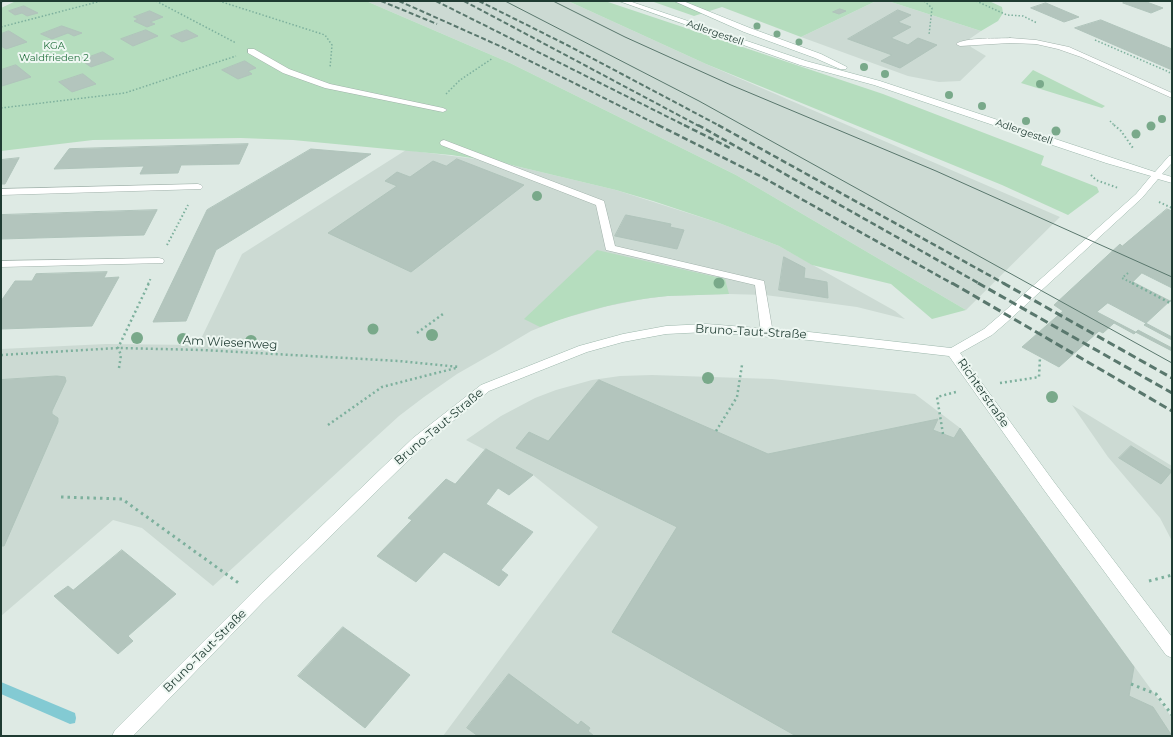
<!DOCTYPE html>
<html>
<head>
<meta charset="utf-8">
<style>
	body { margin:0 }
	#map { position:relative; width:1173px; height:737px; overflow:hidden; background:#deeae4; font-family:Montserrat,sans-serif }
	canvas { display:block }
	.frame { position:absolute; inset:0; border:2px solid #1f3b32; pointer-events:none }
</style>
</head>
<body>
<div id="map">
<canvas width="1173" height="737"></canvas>
<div class="frame"></div>
</div>
<script>
const context = document.querySelector('canvas').getContext('2d');
context.lineJoin = 'round';
function fillPath(path, color) { context.fillStyle = color; context.fill(path, 'evenodd'); }
function strokePath(path, color, width, dash) { context.strokeStyle = color; context.lineWidth = width; context.lineCap = dash ? 'butt' : 'round'; context.setLineDash(dash || []); context.stroke(path); }
function drawText(font, color, halo, rows, align = 'center') {
  context.font = font + ' Montserrat,sans-serif'; context.lineWidth = 4; context.setLineDash([]); context.textBaseline = 'middle'; context.strokeStyle = halo; context.fillStyle = color; for (const [text, x, y, turn = 0] of rows) {
    context.save(); context.translate(x, y); context.rotate((+turn || 0) * Math.PI / 180); context.textAlign = isNaN(turn) ? turn : align; if (halo) context.strokeText(text, 0, 0); context.fillText(text, 0, 0); context.restore();
  }
}
fillPath(new Path2D(`
	M366 1H568L706 64 1060 217 966 310 736 175 510 63Z
	M876 1H888L981 31 968 40 971 47 986 56 960 81 939 82 908 76 801 37Z
	M406 150 499 162 616 190 719 223 779 246 895 311 905 319 857 307 820 302 765 295 729 294 667 296 643 299 608 306 561 319 531 331 499 350 457 374 424 397 399 416 213 586 142 528 113 520 1 616V349L106 344 198 345 242 254Z
	M652 375 772 379 915 394 960 428 1172 718V736H443L598 527 533 475 466 440 501 416 535 398 556 390 592 380 620 376Z
	M1072 405 1172 466V541L1160 518 1108 457Z`), '#ccdad3');
fillPath(new Path2D(`
	M16 1H366L510 63 736 175 966 310 932 319 891 284 812 265 779 246 719 223 653 201 616 190 499 162 451 155 293 140 241 138 93 140 1 151V8Z
	M568 1H605L883 94 1044 156 1041 165 1097 187 1099 192 1068 215 1002 185 706 64Z
	M651 1H876L801 37 722 7 694 16Z
	M888 1H989L1002 7 1003 13 998 21 981 31Z
	M1033 70 1105 106 1102 108 1021 83Z
	M597 250 725 279 729 294C709 295 688 295 668 296 625 300 581 311 540 327L524 319Z`), '#b5ddbe');
fillPath(new Path2D(`
	M1 682 75 713 76 718 75 723 70 724 1 694Z`), '#83cad3');
const building = new Path2D(`
	M1128 1H1144L1163 8 1151 13 1123 3Z
	M1046 3 1079 17 1064 22 1031 8Z
	M24 6 38 13 27 16 22 13 15 15 9 11Z
	M840 9 846 11 839 14 833 12Z
	M898 10 911 15 898 22 911 27 891 38 908 45 918 38 937 45 900 68 881 61 892 55 848 39Z
	M150 11 163 17 150 22 155 24 147 27 134 21 138 19 134 17Z
	M1101 20 1172 49V70L1075 28Z
	M62 26 82 33 74 36 68 33 52 39 41 34Z
	M146 30 158 36 133 46 121 39Z
	M187 30 198 36 182 42 171 36Z
	M9 31 27 42 6 49 1 46V34Z
	M103 52 114 59 91 67 81 60Z
	M245 61 256 68 248 71 252 74 238 79 222 70Z
	M16 65 31 77 2 86 1 85V70Z
	M83 74 96 84 72 92 59 82Z
	M248 144 239 164 181 165 178 173 140 174 144 166 54 169 69 149Z
	M311 149 371 154 216 250 186 321 153 322 207 210Z
	M19 158 5 184H1V160Z
	M457 159 524 185 411 272 328 233 397 186 385 181 397 172 410 177 433 161 446 166Z
	M1167 209 1172 211V299L1144 325 1172 340V348L1138 330 1134 334 1114 323 1103 333 1099 331 1059 367 1022 347 1063 311 1054 305 1120 244 1122 246Z
	M157 210 144 235 1 239V215Z
	M626 215 671 224 670 227 684 230 677 249 615 236Z
	M784 257 805 268 804 278 827 282 828 298 779 290Z
	M107 272 104 278 119 277 92 326 1 329V301L15 281H32L36 274Z
	M1142 273 1172 288V302L1133 282Z
	M1108 303 1172 337V351L1097 312Z
	M57 376 65 377 66 381 52 411V414L58 418V422L4 546H1V380Z
	M599 380 768 454 938 419 933 430 954 438 960 428 1134 667 1129 696 1153 707 1172 736H796L612 632 677 527 516 448 529 432 548 441Z
	M1131 446 1172 471 1161 484 1119 458Z
	M486 449 533 475 509 495 498 488 486 504 533 532 501 570 508 575 499 586 444 552 416 582 377 556 412 520 408 518 446 479 455 484Z
	M122 550 176 594 128 636 133 641 118 654 54 596 68 586 73 590Z
	M343 627 410 675 365 728 298 676Z
	M509 674 578 725 581 721 590 728 588 731 594 736H478L467 728Z`);
fillPath(building, '#b3c5bd');
strokePath(building, '#b0c4bb', 1);
const lane = new Path2D(`
	M1010 38 1036 40 1069 47 1172 93V98L1081 57 1058 49 1036 44 1010 43 960 46 956 44C965 37 999 39 1010 38Z
	M248 49H254L289 69 330 84 443 108 447 110 443 112 325 88 283 73 248 53Z
	M444 140 604 201 615 246 764 281 773 333 771 336H763L761 333 755 285 606 250 596 205 441 145 440 143 441 141Z
	M198 184 201 185 203 187 201 189 1 195V189Z
	M159 258 163 259 164 261 163 263 1 267V261Z`);
const secondary = new Path2D(`
	M619 1H629L806 61 880 81 1155 172 1169 156 1172 155V163L1162 174 1172 177V183L1158 179 1142 198 1006 323 992 335 960 353 1054 482 1172 637V658L1166 655 1044 490 949 356 809 340 706 332 666 334 623 342 587 352 489 391 423 446 263 602 133 736H112L115 730 253 592 413 438 481 385 579 346 623 334 666 326 706 324 809 332 951 348 984 329 998 317 1136 194 1151 176 1106 163 874 85 800 65Z
	M674 1H683L750 28 821 54 847 67 846 69H840L815 58 744 32Z`);
strokePath(lane, '#a1b2ab', 1);
strokePath(secondary, '#9db7ac', 1);
strokePath(new Path2D(`
	M156 1 236 43
	M219 1 325 35 332 45 330 68
	M924 1 932 8 929 35
	M976 1 1007 15 1023 16 1037 23
	M1 2 4 1
	M1 27 101 1
	M1095 40 1169 72 1170 74
	M446 94 460 80 493 58
	M1 108 125 93 236 56
	M1110 121 1115 126`), '#7db09d', 1.5, [1.5, 2]);
strokePath(new Path2D(`
	M1114 125 1121 131 1133 148
	M1091 175 1096 180 1118 188
	M1159 202 1172 208
	M167 245 188 205
	M1128 273 1122 278 1134 284
	M148 284 151 278`), '#7db09d', 2, [1.5, 2.5]);
strokePath(new Path2D(`
	M1132 283 1172 304
	M417 333 443 314
	M1 355 118 348 203 350 399 361 459 367
	M119 368 121 355 118 348 149 283
	M1000 383 1039 377 1040 357
	M328 425 382 387 456 368
	M716 431 737 397 742 365
	M943 434 937 397 956 392`), '#7db09d', 2.5, [2, 3]);
strokePath(new Path2D(`
	M61 497 122 499 240 584
	M1149 581 1172 575
	M1131 684 1156 694 1172 715`), '#7db09d', 3, [2.5, 4]);
fillPath(lane, '#fff');
fillPath(secondary, '#fff');
strokePath(new Path2D(`
	M505 1 699 101 1172 363
	M553 1 625 37 731 85 936 171 1172 277`), '#59776d', 1);
strokePath(new Path2D(`
	M381 1 437 24
	M399 1 502 47 660 126
	M436 1 686 126
	M464 1 699 126
	M479 1 567 45 720 126`), '#59776d', 2, [5, 2.5]);
strokePath(new Path2D(`
	M658 125 762 177 953 284
	M684 125 730 148
	M698 125 980 284
	M718 125 1005 284`), '#59776d', 2.5, [6, 3]);
strokePath(new Path2D(`
	M952 283 1172 411
	M978 283 1172 393
	M1003 283 1172 378`), '#59776d', 3, [8, 4]);
context.fillStyle = '#79a98a';
for (const [x, y, r] of [
	[757,26,3.5],
	[777,34,3.5],
	[799,42,3.5],
	[864,67,4],
	[885,74,4],
	[1040,84,4],
	[949,95,4],
	[982,106,4],
	[1162,119,4],
	[1026,121,4],
	[1151,126,4.5],
	[1056,131,4.5],
	[1136,134,4.5],
	[537,196,5],
	[719,283,5.5],
	[373,329,5.5],
	[432,335,6],
	[137,338,6],
	[183,339,6],
	[251,341,6],
	[708,378,6],
	[1052,397,6]
]) { context.beginPath(); context.arc(x, y, r, 0, 2 * Math.PI); context.fill(); }
drawText('10px', '#1f3b32', '#eef7f2', [
	["Adlergestell",715,33,19],
	["Adlergestell",1024,132,19]
]);
drawText('10px', '#277341', '#eef7f2', [
	["KGA",54,46],
	["Waldfrieden 2",54,58]
]);
drawText('12px', '#1f3b32', '#eef7f2', [
	["Bruno-Taut-Straße",751,332,3],
	["Am Wiesenweg",230,343,3],
	["Richterstraße",983,393,55],
	["Bruno-Taut-Straße",439,427,-40],
	["Bruno-Taut-Straße",205,651,-45]
]);
</script>
</body>
</html>
